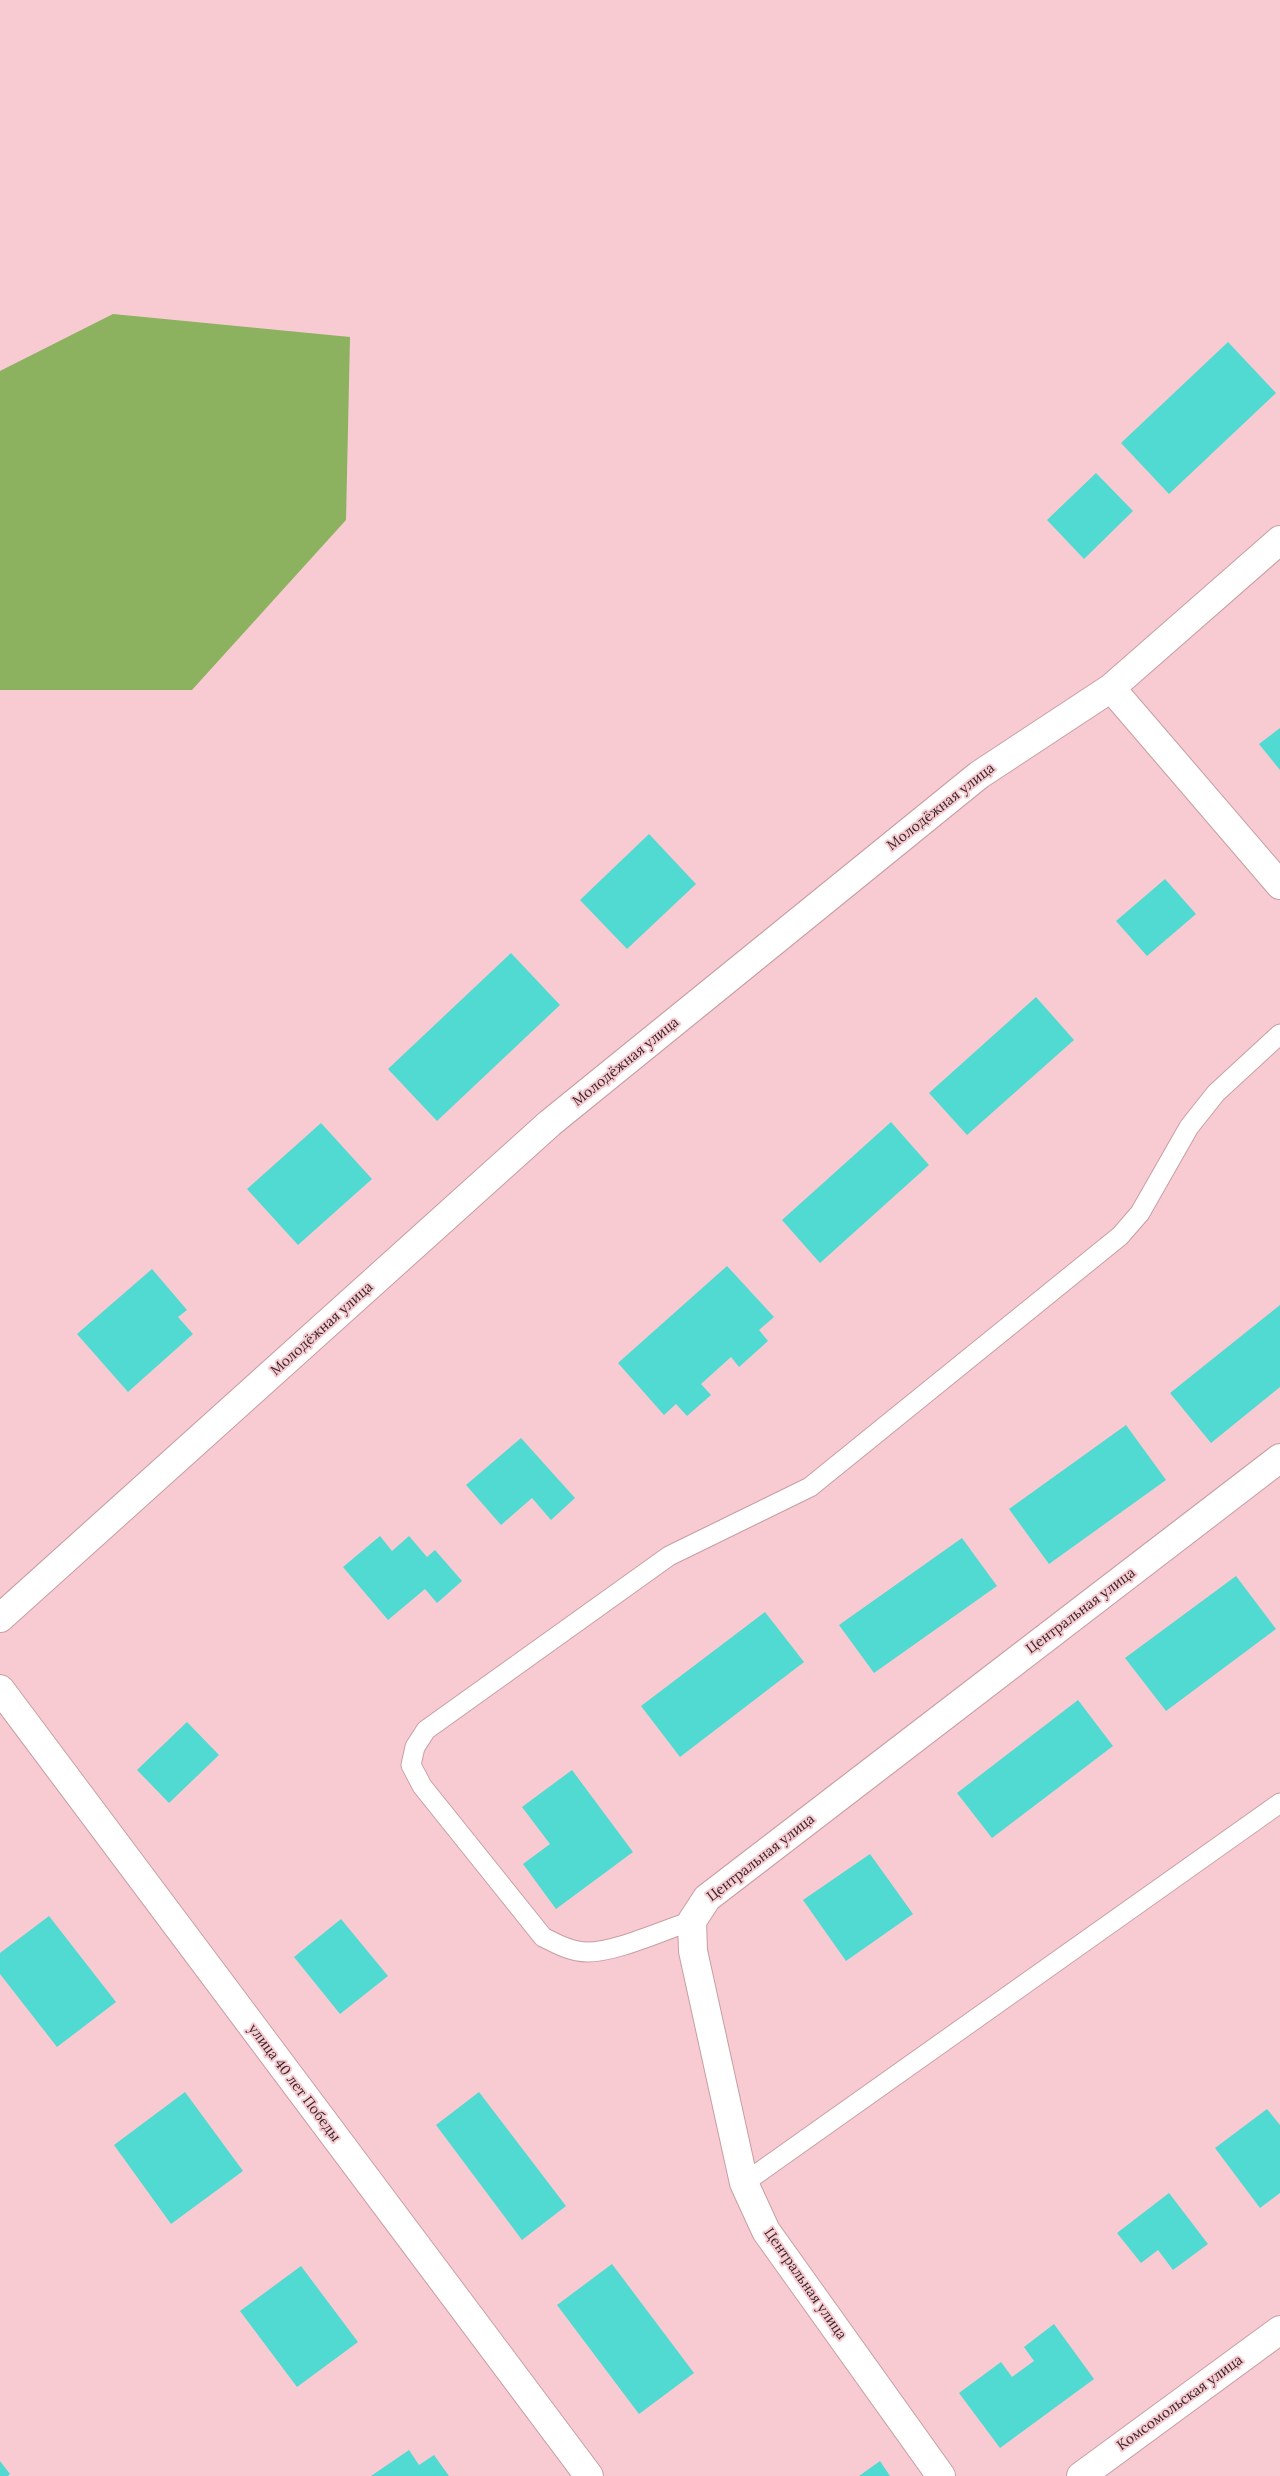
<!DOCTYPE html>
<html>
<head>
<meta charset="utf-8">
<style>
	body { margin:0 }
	canvas { display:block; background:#f7cbd1 }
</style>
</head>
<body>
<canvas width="1280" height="2476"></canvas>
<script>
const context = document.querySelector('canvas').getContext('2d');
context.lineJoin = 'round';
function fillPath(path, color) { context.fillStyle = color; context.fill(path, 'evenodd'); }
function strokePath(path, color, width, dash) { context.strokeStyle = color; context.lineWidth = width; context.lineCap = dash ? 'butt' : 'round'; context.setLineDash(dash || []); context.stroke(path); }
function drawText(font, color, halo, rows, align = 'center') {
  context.font = font + ' Lora,serif'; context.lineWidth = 4; context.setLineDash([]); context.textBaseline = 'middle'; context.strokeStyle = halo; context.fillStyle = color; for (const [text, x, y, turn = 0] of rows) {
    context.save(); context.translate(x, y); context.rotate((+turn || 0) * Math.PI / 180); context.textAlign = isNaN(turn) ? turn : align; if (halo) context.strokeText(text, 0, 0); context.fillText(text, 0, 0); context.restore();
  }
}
fillPath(new Path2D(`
	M113 314 350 337 346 520 192 690H0V371Z`), '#8cb25f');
fillPath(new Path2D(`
	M1228 342 1276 393 1169 494 1121 443Z
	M1096 473 1133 511 1084 559 1047 520Z
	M1280 728V770L1259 744Z
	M649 834 696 884 627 949 580 900Z
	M1165 879 1196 914 1147 956 1116 921Z
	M511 953 560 1005 437 1121 388 1069Z
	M1036 997 1074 1040 967 1135 929 1093Z
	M891 1122 929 1165 820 1263 782 1220Z
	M321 1123 372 1179 298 1245 247 1189Z
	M727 1266 774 1317 759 1330 768 1341 739 1367 731 1357 701 1384 711 1395 687 1416 676 1404 664 1415 618 1363Z
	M152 1269 187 1310 178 1317 193 1334 128 1392 77 1334Z
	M1280 1305V1387L1211 1443 1170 1393Z
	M1126 1425 1166 1480 1049 1564 1009 1509Z
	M521 1438 575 1498 551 1520 532 1498 501 1525 466 1485Z
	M380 1536 392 1551 409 1536 427 1557 435 1550 462 1581 437 1603 425 1589 388 1620 343 1567Z
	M962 1538 997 1586 874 1673 839 1625Z
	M1236 1576 1276 1629 1166 1711 1125 1658Z
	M765 1612 804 1662 680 1757 641 1706Z
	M1078 1700 1113 1746 992 1838 957 1793Z
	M187 1722 219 1755 169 1803 137 1770Z
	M572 1770 633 1852 556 1909 523 1864 550 1844 522 1807Z
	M870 1854 913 1914 846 1961 803 1900Z
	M49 1916 116 2002 57 2047 0 1974V1953Z
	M341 1919 388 1976 340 2014 294 1957Z
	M185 2092 243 2171 171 2224 114 2145Z
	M479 2092 566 2206 522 2240 436 2125Z
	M1267 2109 1280 2125V2193L1260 2208 1215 2148Z
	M1169 2193 1208 2244 1173 2270 1158 2250 1141 2263 1117 2233Z
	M612 2264 694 2373 639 2414 557 2305Z
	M301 2266 358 2342 297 2387 240 2311Z
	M1054 2324 1094 2379 1000 2448 959 2393 1001 2362 1012 2377 1034 2361 1024 2347Z
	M409 2450 419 2465 434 2455 449 2476H371Z
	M0 2461 10 2474 8 2476H0Z
	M880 2461 890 2476H859Z`), '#50dad2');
const service = new Path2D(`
	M692 1921C663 1930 617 1952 587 1952 571 1952 557 1944 543 1937L422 1786 411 1765 415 1747 426 1730 669 1556 810 1487 1120 1236 1140 1213 1189 1127 1216 1093 1280 1034
	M744 2183 1280 1803`);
const minor = new Path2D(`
	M1111 688 1280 885
	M0 1618 550 1123 979 775 1111 688 1280 540
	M0 1689 589 2476
	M941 2476 766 2231 744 2183 693 1951 692 1921 707 1898 1280 1458
	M1081 2476 1280 2330`);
strokePath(service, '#c89ea3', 21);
strokePath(minor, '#c89ea3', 30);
strokePath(service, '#fff', 19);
strokePath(minor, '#fff', 28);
drawText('14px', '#362628', '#f7cbd1', [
	["Молодёжная улица",941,807,-38],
	["Молодёжная улица",626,1062,-39],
	["Молодёжная улица",322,1329,-42],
	["Центральная улица",1081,1611,-37],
	["Центральная улица",761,1858,-38],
	["улица 40 лет Победы",294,2083,53],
	["Центральная улица",805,2284,55],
	["Комсомольская улица",1180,2403,-36]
]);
</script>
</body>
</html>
